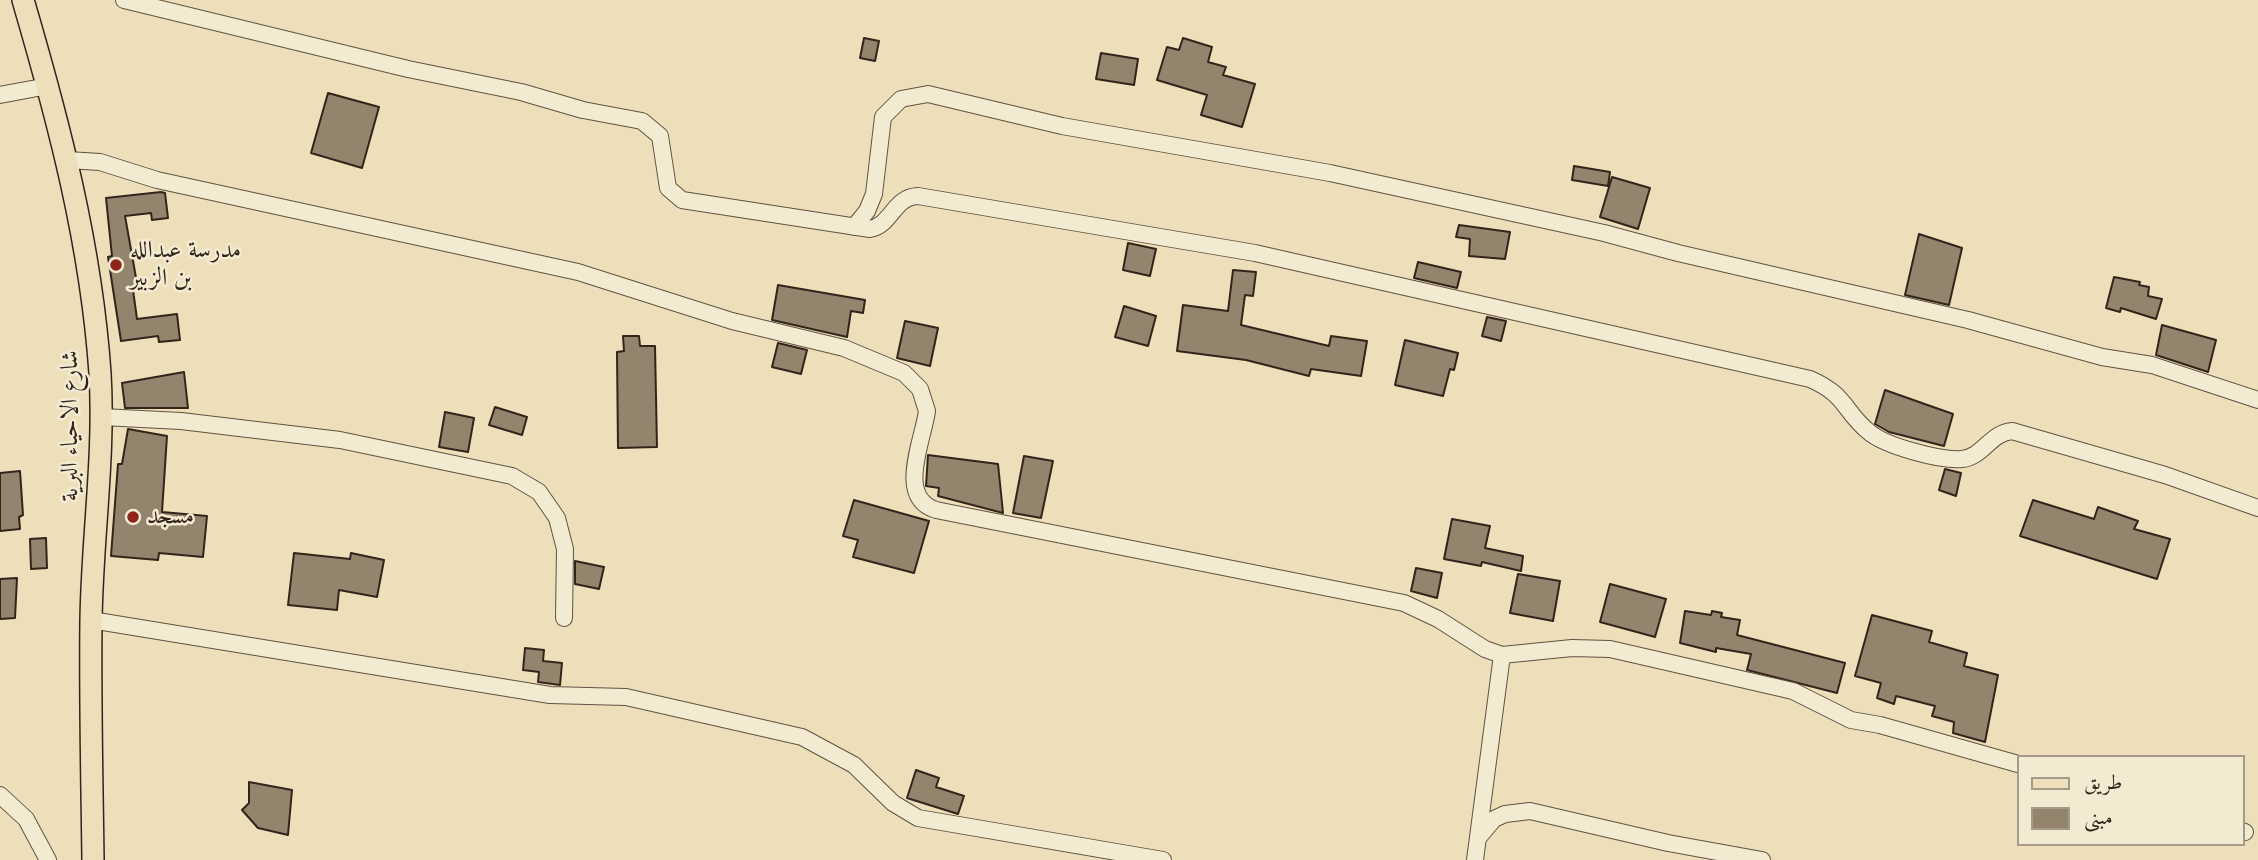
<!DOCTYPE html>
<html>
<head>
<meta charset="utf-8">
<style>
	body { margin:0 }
	#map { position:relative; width:2258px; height:860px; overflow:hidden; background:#ecdfb9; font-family:"Old Standard TT",Amiri,serif }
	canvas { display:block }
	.legend { position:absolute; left:2017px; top:755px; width:228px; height:91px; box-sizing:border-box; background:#f3ead2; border:2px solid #a69b89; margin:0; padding:9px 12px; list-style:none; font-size:21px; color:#33241b }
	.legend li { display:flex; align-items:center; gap:14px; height:35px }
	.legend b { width:35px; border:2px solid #a69b89 }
</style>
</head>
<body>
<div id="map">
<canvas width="2258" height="860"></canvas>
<ul class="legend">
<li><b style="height:9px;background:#ecdfb9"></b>طريق</li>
<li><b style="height:19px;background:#93856d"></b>مبنى</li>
</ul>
</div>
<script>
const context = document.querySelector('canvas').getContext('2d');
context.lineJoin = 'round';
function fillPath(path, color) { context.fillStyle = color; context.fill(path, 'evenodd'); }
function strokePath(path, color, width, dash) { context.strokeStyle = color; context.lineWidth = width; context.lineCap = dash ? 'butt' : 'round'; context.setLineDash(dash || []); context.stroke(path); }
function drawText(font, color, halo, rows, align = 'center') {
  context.font = font + ' "Old Standard TT",Amiri,serif'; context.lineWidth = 5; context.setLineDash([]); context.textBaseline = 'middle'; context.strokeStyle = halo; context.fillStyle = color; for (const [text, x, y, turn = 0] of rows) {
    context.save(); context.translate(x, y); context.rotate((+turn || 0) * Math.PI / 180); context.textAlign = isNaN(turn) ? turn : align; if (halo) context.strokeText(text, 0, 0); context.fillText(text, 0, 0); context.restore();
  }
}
const building = new Path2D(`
	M864 38 879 41 875 61 860 58Z
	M1183 38 1212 47 1208 62 1226 67 1223 75 1255 84 1242 127 1201 115 1207 95 1157 80 1167 47 1179 50Z
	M1101 53 1138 59 1134 85 1096 79Z
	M328 93 379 107 362 168 311 153Z
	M1574 166 1610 172 1608 186 1572 180Z
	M1612 177 1650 188 1638 229 1600 217Z
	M161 192 165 193 168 218 152 220 151 213 125 216 138 289 133 290 137 319 177 314 180 340 159 342 158 336 121 341 108 257 112 256 106 198Z
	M1459 225 1510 232 1505 259 1469 256 1470 239 1456 237Z
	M1919 234 1962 248 1949 305 1905 295Z
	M1128 243 1156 249 1150 276 1123 270Z
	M1418 262 1461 272 1457 288 1414 278Z
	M1233 270 1256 272 1253 296 1245 295 1241 325 1329 346 1331 336 1367 341 1361 376 1311 369 1309 376 1246 360 1177 351 1183 305 1228 311Z
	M2114 277 2140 282 2139 285 2149 287 2148 296 2162 299 2156 319 2121 308 2120 312 2106 308Z
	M778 285 865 300 863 313 851 311 847 337 772 320Z
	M1124 306 1156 316 1148 346 1115 337Z
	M1487 317 1506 321 1501 341 1482 336Z
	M905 321 938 328 930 366 897 358Z
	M2162 325 2216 340 2208 372 2156 355Z
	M623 336H639L640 346H655L657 447 618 448 617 352 624 351Z
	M1405 340 1458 353 1454 370 1450 369 1443 396 1395 385Z
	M778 343 807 350 801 374 772 367Z
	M184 372 188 408H125L122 383Z
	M1885 390 1953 414 1944 446 1889 432 1875 424Z
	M495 407 527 417 522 435 489 425Z
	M445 412 474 418 468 452 439 447Z
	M128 429 167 436 162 512 207 516 203 557 159 553 158 560 111 556 118 464H122Z
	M928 455 998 464 1003 513 938 496 939 488 926 486Z
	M1024 456 1053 461 1041 518 1013 513Z
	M1945 469 1961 473 1956 496 1939 490Z
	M20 471 23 515 19 517 20 529 0 531V473Z
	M854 500 929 521 914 573 853 557 858 540 843 536Z
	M2033 500 2094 519 2098 507 2138 521 2134 529 2170 539 2157 579 2020 536Z
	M1452 519 1490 526 1485 548 1523 556 1521 571 1482 562 1481 566 1444 559Z
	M46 538 47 568 31 569 30 539Z
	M294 553 350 559 351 553 384 560 377 597 339 590 337 610 288 605Z
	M575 561 604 567 599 589 575 584Z
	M1416 568 1442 573 1437 598 1411 591Z
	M1518 574 1560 581 1553 621 1510 613Z
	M17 578 15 618 0 619V579Z
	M1610 584 1666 599 1655 637 1600 622Z
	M1685 611 1711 615 1712 611 1722 613 1721 617 1740 620 1737 635 1845 663 1837 693 1747 670 1751 654 1716 648V652L1680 643Z
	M1872 615 1932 631 1929 642 1967 653 1964 666 1998 675 1985 742 1953 733 1954 722 1932 716 1935 706 1896 696 1894 704 1877 698 1881 683 1855 676Z
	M525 648 544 650 543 661 562 663 560 685 538 682 539 672 523 670Z
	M916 770 939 778 936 787 964 796 958 814 907 798Z
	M249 782 292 790 288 835 258 828 242 810 249 803Z`);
fillPath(building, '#93856d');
strokePath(building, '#33241b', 2);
const minor = new Path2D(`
	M124 0 408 69 521 92 583 110 642 121 660 136 668 188 682 200 870 229C892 225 893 197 918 196L1255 253 1810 379C1847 395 1844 412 1869 432 1885 446 1941 461 1962 459 1983 457 1990 433 2012 431L2165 475 2258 508
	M0 95 48 86
	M67 160 100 162 157 180 578 272 732 321 844 348 904 373 920 389 927 411C923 441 896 498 936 510L1404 603 1438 619 1485 649 1502 655 1572 648 1610 649 1793 691 1851 720 1880 725 2018 764
	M854 227 867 211 874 194 883 117 901 99 928 94 1062 126 1330 173 1604 233 1678 253 1968 320 2102 357 2152 365 2258 400
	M102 417 181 421 340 440 512 476 539 492 557 518 565 549 564 618
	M91 620 550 695 626 697 802 737 854 765 893 803 918 818 1163 860
	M0 795 26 819 48 860
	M2242 831 2245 832
	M1478 838 1494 819 1505 814 1530 811 1668 843 1762 860
	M1475 860 1502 655`);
const major = new Path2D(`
	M23 0C59 123 91 244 100 373 105 456 92 539 91 621 90 701 92 781 93 860`);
strokePath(minor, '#615342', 18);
strokePath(major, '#33241b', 24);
strokePath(minor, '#f3ead2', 16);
strokePath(major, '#ecdfb9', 21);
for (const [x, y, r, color] of [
	[116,265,7,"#8f2418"],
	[133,517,7,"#8f2418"]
]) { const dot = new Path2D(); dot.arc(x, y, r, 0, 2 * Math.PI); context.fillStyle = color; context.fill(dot); strokePath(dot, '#f3ead2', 2.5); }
drawText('24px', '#33241b', '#f3ead2', [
	["مدرسة عبدالله",130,251],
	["بن الزبير",130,279],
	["مسجد",147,517]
], 'left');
drawText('24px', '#33241b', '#f3ead2', [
	["شارع الاحياء البرية",71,426,-90]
]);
</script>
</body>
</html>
